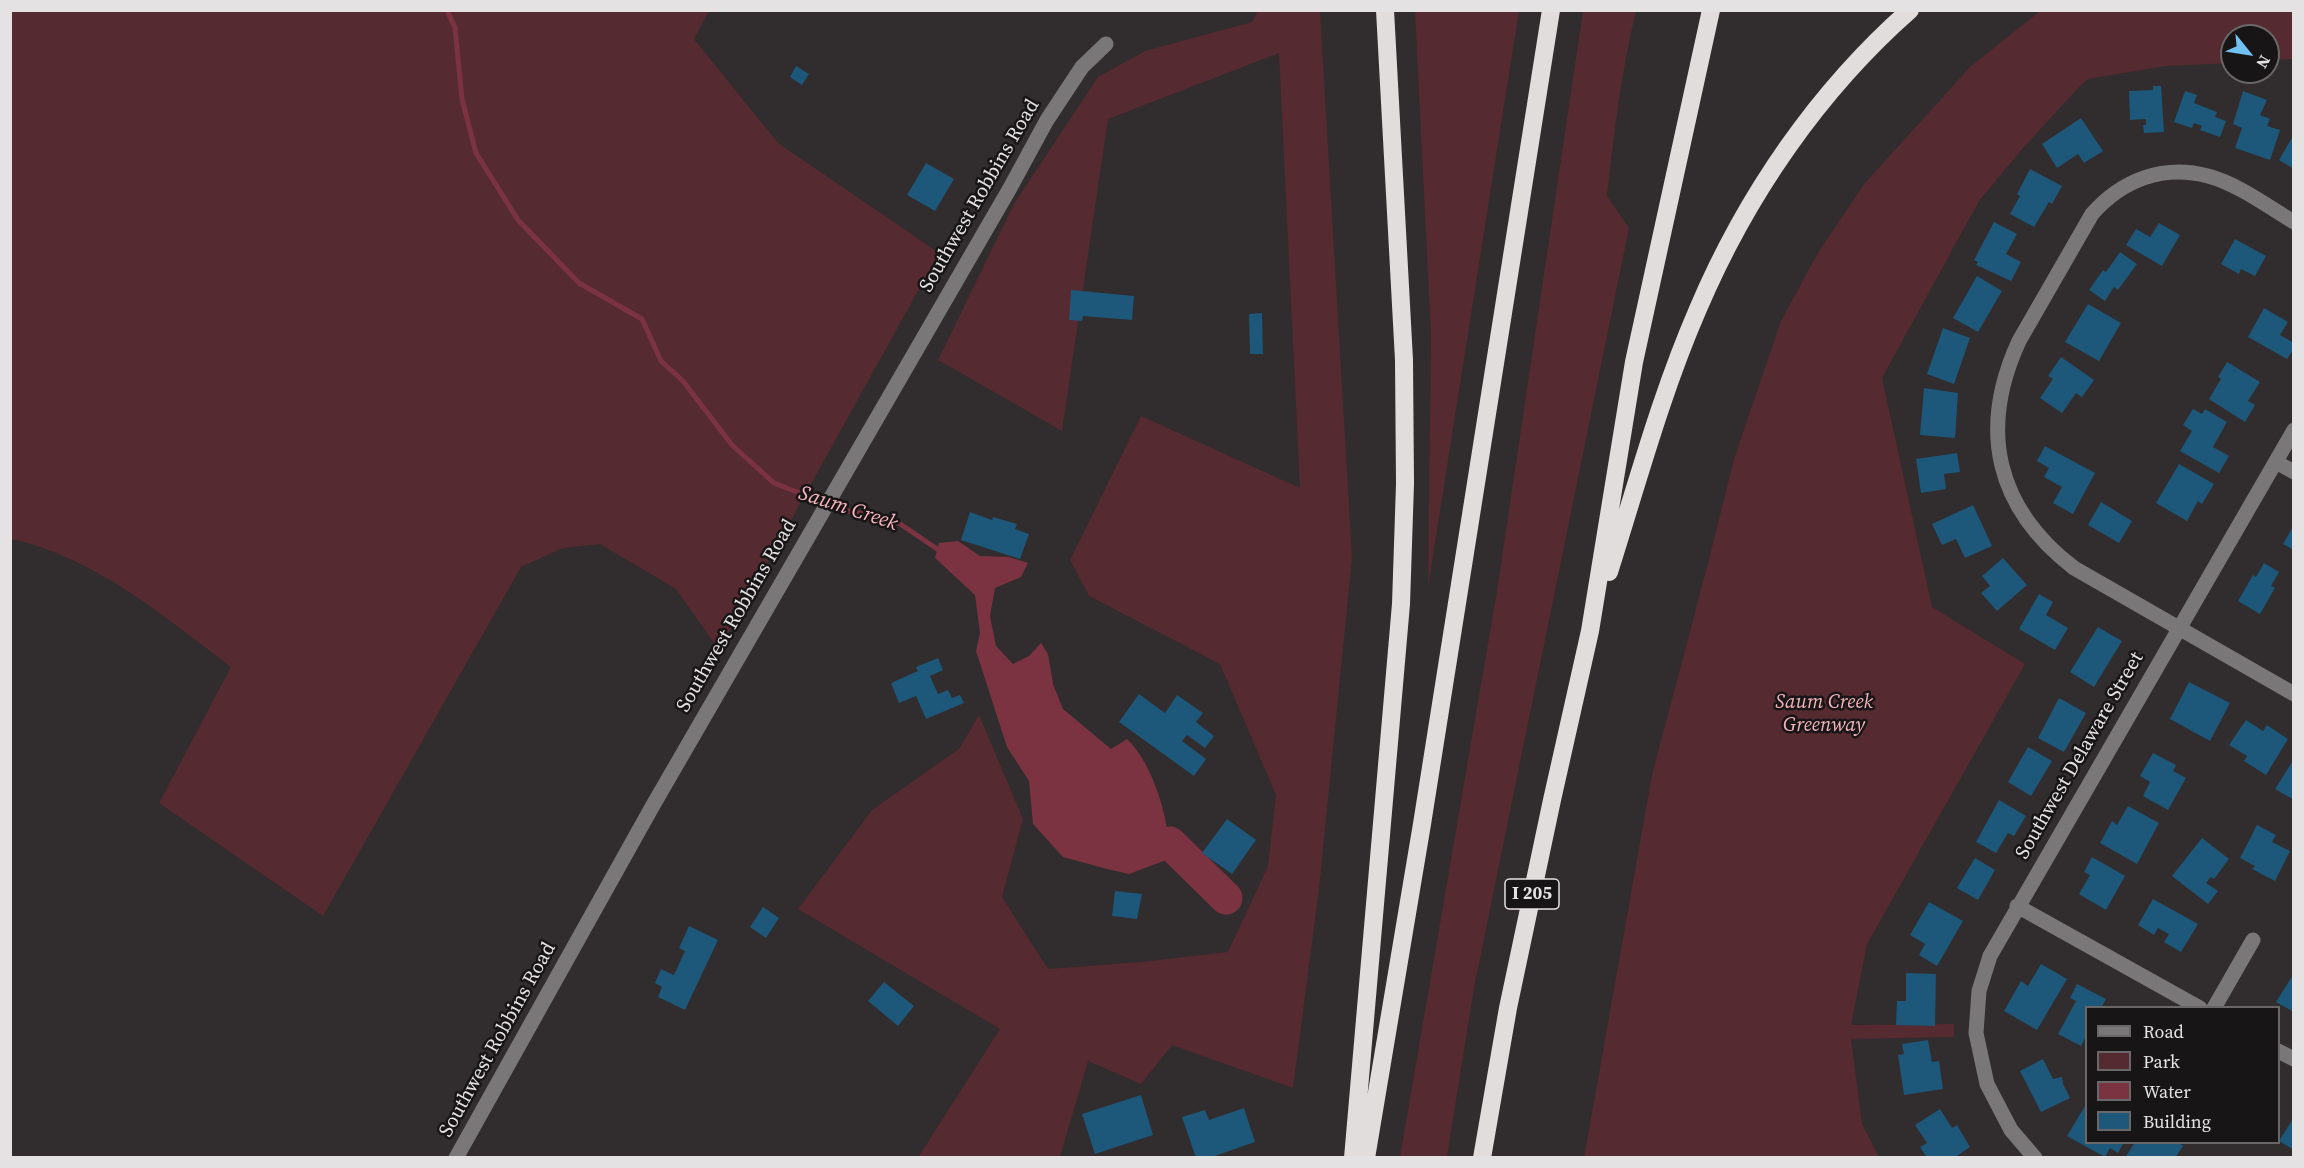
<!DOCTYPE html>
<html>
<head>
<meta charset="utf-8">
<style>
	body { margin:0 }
	#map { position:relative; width:2304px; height:1168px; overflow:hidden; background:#312c2d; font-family:"Source Serif 4",serif }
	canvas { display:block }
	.frame { position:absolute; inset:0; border:12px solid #e5e2e3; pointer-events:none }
	.legend { position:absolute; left:2085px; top:1006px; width:195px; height:138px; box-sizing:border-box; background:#171515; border:2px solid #696767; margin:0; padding:8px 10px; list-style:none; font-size:18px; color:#e5e2e3 }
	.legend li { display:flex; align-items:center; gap:12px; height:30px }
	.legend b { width:30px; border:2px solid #696767 }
	.north { position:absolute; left:2220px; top:24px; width:60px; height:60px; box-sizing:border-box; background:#171515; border:2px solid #696767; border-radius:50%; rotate:120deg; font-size:16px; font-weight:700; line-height:24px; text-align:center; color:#e5e2e3 }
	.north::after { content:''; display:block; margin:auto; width:21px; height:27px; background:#71c1f5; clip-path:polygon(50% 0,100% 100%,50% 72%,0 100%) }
</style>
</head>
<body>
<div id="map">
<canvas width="2304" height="1168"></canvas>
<div class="frame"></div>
<ul class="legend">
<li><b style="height:8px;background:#797777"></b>Road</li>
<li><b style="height:16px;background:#552a31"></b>Park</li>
<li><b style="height:16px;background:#7b3341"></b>Water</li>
<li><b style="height:16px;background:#1d5779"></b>Building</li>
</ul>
<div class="north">N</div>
</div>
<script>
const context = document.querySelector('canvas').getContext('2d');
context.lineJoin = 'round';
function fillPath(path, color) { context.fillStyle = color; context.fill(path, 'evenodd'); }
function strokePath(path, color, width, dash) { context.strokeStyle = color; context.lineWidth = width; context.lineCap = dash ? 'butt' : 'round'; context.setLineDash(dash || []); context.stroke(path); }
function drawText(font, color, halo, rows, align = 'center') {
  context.font = font + ' "Source Serif 4",serif'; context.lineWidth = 5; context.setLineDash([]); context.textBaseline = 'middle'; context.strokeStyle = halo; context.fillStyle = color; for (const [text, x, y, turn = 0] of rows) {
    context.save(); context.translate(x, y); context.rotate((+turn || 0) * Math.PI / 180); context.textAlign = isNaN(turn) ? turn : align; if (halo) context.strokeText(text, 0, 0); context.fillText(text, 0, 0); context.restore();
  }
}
fillPath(new Path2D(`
	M11 10 709 11 694 39 778 143 939 253 719 650 676 589 600 544 563 548 521 567 323 916 159 803 231 667C163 616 95 557 11 539Z
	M1258 11H1320L1352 558 1319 889 1293 1088 1172 1045 1141 1084 1088 1061 1060 1157H921L919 1156 1000 1029 798 909 872 810 959 749 979 715 1023 819 1002 897 1048 969 1141 962 1228 952 1268 866 1276 795 1220 664 1089 596 1070 560 1141 416 1300 488 1279 53 1108 119 1062 431 938 360 1014 204 1098 77 1145 51 1252 22Z
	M1415 11H1519L1428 587 1431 335Z
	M1583 11H1636C1621 72 1614 134 1607 196L1629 228 1474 988 1447 1157H1400L1497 591Z
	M2040 11H2293V59L2268 60V36H2232V63L2166 66 2088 79 2080 86 2024 147 1979 201 1882 378 1932 607 2025 664 1867 944 1851 1025 1954 1024V1037L1851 1039 1862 1124 1879 1157 1584 1158 1652 775 1707 567 1734 459 1781 321 1819 251 1865 183 1970 67Z`), '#552a31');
fillPath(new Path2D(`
	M958 541 980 556 1009 557 1028 563 1021 577 995 588 990 616 996 646 1013 664 1029 656 1041 643 1048 654 1053 684 1063 709 1111 749 1127 739C1153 763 1171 823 1169 859L1129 874 1107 869 1063 857 1033 824 1029 781 1007 747 976 651 980 633 975 595 935 558 939 543Z`), '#7b3341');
strokePath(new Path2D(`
	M447 10 455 28 462 99 476 153 518 220 579 283 642 319 661 361 683 381 732 445 774 483 843 510 893 519 943 553`), '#7b3341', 5);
strokePath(new Path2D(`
	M1170 843 1226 898`), '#7b3341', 33);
fillPath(new Path2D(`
	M796 66 809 74 802 85 790 77Z
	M2153 86H2161L2164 132 2144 133 2143 125H2146V119L2130 120 2129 91 2153 90Z
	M2185 91 2197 95 2194 103 2217 112 2215 117 2226 121 2220 137 2200 130 2202 126 2194 123 2192 128 2174 122Z
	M2243 91 2267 100 2260 115 2270 119 2267 126 2280 130 2270 160 2235 148 2242 128 2233 124Z
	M2081 118 2103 151 2084 163 2078 154 2057 168 2042 144Z
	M2294 134V169L2279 160Z
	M926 163 954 179 935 211 907 195Z
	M2030 169 2062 186 2052 204 2049 202 2034 227 2010 214 2020 196 2017 194Z
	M1994 222 2017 234 2006 254 2021 262 2011 281 1976 265 1978 262 1974 260Z
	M2159 223 2180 235 2162 266 2126 245 2136 229 2150 237Z
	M2235 239 2266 256 2255 276 2241 269 2239 274 2221 264Z
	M2120 252 2137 264 2118 290 2114 287 2105 301 2089 290 2103 270 2106 272Z
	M1977 276 2002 291 1978 332 1953 318Z
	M1071 290 1134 296 1132 320 1083 316 1082 321 1069 320Z
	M2088 304 2121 323 2099 361 2065 342Z
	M2264 308 2288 322 2280 335 2294 343V348L2287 359 2248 337Z
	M1262 313 1263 354H1250L1249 314Z
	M1943 328 1970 338 1954 384 1927 374Z
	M2061 357 2094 380 2082 397 2076 393 2062 413 2040 398 2053 379 2048 376Z
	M2227 362 2260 382 2248 401 2255 405 2245 422 2209 399 2221 379 2218 377Z
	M1924 388 1958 393 1955 438 1920 435Z
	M2193 409 2202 414 2205 409 2227 422 2213 447 2229 456 2219 473 2180 451 2192 431 2183 425Z
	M2045 446 2095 473 2073 514 2053 503 2062 487 2044 477 2049 468 2037 461Z
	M1957 453 1960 472 1944 474 1946 489 1921 493 1916 459Z
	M2179 464 2214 484 2202 504 2198 501 2187 521 2156 503Z
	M2101 502 2132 521 2119 543 2088 525Z
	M1973 505 1992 546 1965 558 1956 539 1942 545 1932 524Z
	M970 512 992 520 993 517 1017 524 1015 529 1029 534 1020 559 961 540Z
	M2294 525V550L2283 544Z
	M2003 558 2027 585 1997 611 1981 593 1990 586 1982 576Z
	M2264 563 2279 572 2271 586 2275 588 2260 614 2238 601 2253 575 2256 577Z
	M2039 594 2053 602 2046 615 2068 628 2055 650 2019 629Z
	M2098 627 2122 641 2094 687 2070 672Z
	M938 658 943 670 930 676 938 694 948 690 952 698 960 695 964 703 926 719 916 696 899 703 891 683 918 671 916 667Z
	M2189 682 2230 703 2210 741 2170 719Z
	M1139 694 1165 713 1177 695 1203 713 1196 722 1214 736 1205 748 1187 735 1182 741 1206 759 1194 776 1119 722Z
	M2059 698 2086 713 2064 752 2038 738Z
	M2246 720 2263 731 2267 725 2288 739 2266 775 2244 761 2247 756 2229 745Z
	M2028 747 2052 761 2031 796 2008 782Z
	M2153 753 2176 765 2173 771 2186 778 2168 810 2143 796 2150 782 2140 776Z
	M2294 759V800L2275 789Z
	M1999 800 2026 816 2014 836 2008 833 1996 853 1976 842Z
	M2128 806 2159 823 2137 864 2100 843 2112 821 2117 825Z
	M1227 819 1256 840 1232 874 1202 853Z
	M2257 825 2276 835 2272 842 2290 851 2275 881 2252 869 2255 866 2240 858Z
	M2202 838 2229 859 2214 879 2211 877 2206 883 2218 891 2208 904 2172 876Z
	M2092 857 2125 876 2106 910 2079 894 2090 875 2084 872Z
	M1975 858 1995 870 1978 900 1957 888Z
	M1115 891 1142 894 1137 919 1112 916Z
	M2153 899 2198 924 2181 952 2164 942 2169 934 2158 928 2154 935 2138 925Z
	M1929 902 1963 921 1937 966 1919 955 1925 944 1910 935Z
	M763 907 779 918 766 938 750 927Z
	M689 926 718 940 685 1010 658 997 662 987 655 983 661 969 674 975 685 951 679 948Z
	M2041 964 2067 979 2037 1030 2004 1011 2021 981 2028 986Z
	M1906 973 1936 974 1935 1026 1896 1025 1897 1001H1906Z
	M2291 978 2294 980V1012L2276 1002Z
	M884 982 914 1006 898 1026 868 1001Z
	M2077 984 2106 999 2101 1008H2086V1036L2081 1046 2058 1034 2076 1001 2070 998Z
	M1928 1040 1932 1062 1939 1061 1943 1089 1904 1095 1898 1055 1904 1054 1902 1044Z
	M2043 1059 2053 1079 2062 1077 2063 1084 2070 1098 2041 1112 2020 1071Z
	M1141 1095 1153 1135 1095 1154 1082 1114Z
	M2085 1106 2086 1107V1142H2124L2118 1153 2110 1148 2105 1157 2067 1136Z
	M1244 1108 1255 1142 1209 1158H1196L1182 1117 1205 1110 1209 1120Z
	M1940 1109 1952 1128 1957 1125 1970 1147 1954 1158H1927L1920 1147 1927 1143 1915 1125Z
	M2294 1117V1150L2279 1141Z
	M2135 1142H2177L2183 1146 2175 1158H2125Z`), '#1d5779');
strokePath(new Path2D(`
	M2294 222C2267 206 2238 184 2208 176 2163 164 2122 180 2092 214L2019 341C1978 430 1996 508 2074 568L2294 694
	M2276 462 2294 472
	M2017 906 2200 1008
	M2214 1008 2253 940
	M2278 1051 2294 1059
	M456 1158 652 807 1010 188 1047 120 1082 67 1106 44
	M2035 1158 2011 1130 1987 1084 1976 1033 1979 991 1990 956 2294 430`), '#797777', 15);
strokePath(new Path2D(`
	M1609 572C1637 484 1661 394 1698 309 1746 196 1818 91 1910 10
	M1353 1158 1401 604 1405 484 1404 360 1385 10
	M1366 1158 1422 824 1551 10
	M1482 1158 1508 1008 1552 800 1590 631 1634 362 1711 10`), '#e2dddd', 18);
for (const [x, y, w] of [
	[1532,894,54]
]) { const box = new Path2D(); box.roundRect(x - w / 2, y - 15, w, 30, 4.5); context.fillStyle = '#171515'; context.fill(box); strokePath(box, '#e5e2e3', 1.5); }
drawText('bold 18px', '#e5e2e3', null, [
	["I 205",1532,894]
]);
drawText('20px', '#e5e2e3', '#171515', [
	["Southwest Robbins Road",980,196,-60],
	["Southwest Robbins Road",737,616,-60],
	["Southwest Delaware Street",2080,756,-60],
	["Southwest Robbins Road",498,1040,-61]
]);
drawText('italic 20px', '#f5b2ba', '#171515', [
	["Saum Creek",1824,703],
	["Greenway",1824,726]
]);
drawText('italic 21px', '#fab7c0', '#171515', [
	["Saum Creek",848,509,18]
]);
</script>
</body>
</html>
